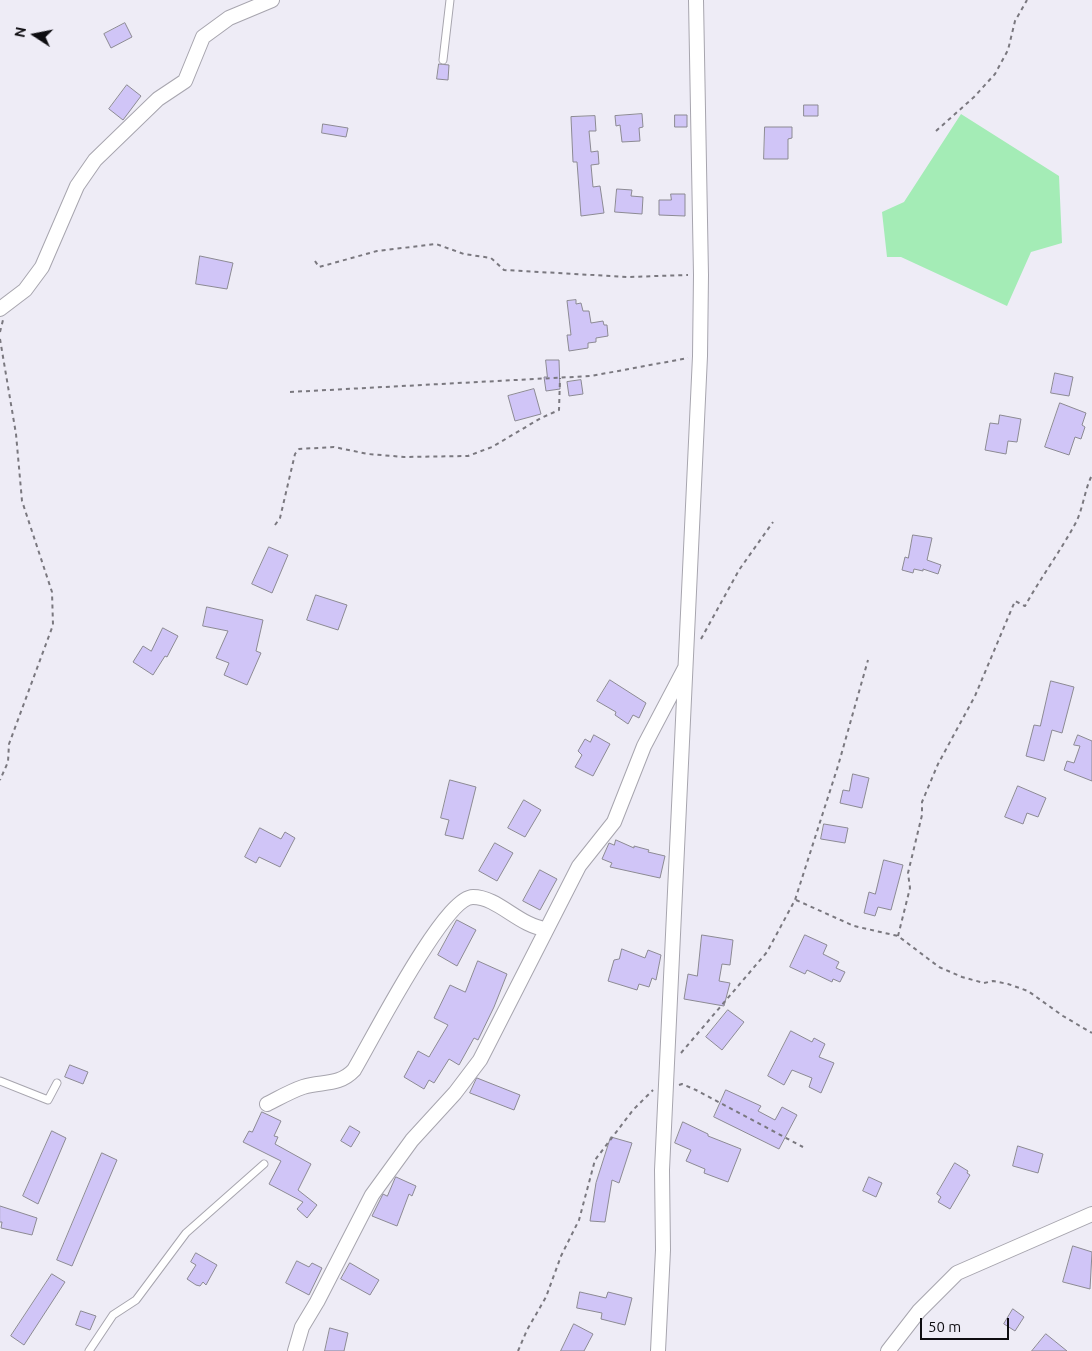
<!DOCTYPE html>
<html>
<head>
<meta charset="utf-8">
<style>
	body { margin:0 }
	#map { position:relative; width:1092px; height:1351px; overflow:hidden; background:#eeecf6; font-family:Ubuntu,sans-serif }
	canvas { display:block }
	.north { position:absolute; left:10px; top:10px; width:50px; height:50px; -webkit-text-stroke:4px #eeecf6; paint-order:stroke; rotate:281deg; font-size:14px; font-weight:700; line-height:20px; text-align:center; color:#0e0d11 }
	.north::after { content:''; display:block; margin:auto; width:18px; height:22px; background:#0e0d11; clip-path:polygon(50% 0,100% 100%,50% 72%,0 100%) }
	.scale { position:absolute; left:920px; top:1318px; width:89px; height:22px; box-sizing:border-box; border:2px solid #0e0d11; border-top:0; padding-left:6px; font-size:15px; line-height:18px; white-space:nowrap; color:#0e0d11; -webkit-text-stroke:4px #eeecf6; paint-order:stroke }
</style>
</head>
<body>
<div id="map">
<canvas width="1092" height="1351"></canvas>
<div class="north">N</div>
<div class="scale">50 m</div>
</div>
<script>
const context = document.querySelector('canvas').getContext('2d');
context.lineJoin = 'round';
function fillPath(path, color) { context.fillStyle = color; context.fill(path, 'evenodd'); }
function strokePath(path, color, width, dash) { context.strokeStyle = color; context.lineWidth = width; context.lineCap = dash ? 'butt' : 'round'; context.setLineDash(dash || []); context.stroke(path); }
fillPath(new Path2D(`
	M961 114 1059 176 1062 243 1031 252 1007 306 901 257H887L882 212 904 202Z`), '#a4ecb6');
const building = new Path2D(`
	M125 23 132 37 111 48 104 34Z
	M439 64 449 65 448 80 437 79Z
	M127 85 141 96 123 120 109 109Z
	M804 105H818V116H804Z
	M642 114 643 127 639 128 640 141 622 142 620 125 616 126 615 116Z
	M675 115H687V127H675Z
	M595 116 596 131H589L591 152 598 151 599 164 591 165 593 187 600 186 604 213 581 216 577 162H573L571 117Z
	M323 124 348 128 346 137 322 133Z
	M765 127H792V138L788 139V159H764Z
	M617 189 632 190 631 196 643 197 642 214 615 212Z
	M671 194H685V216L659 215V200H671Z
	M200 256 233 263 227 289 196 284Z
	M576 300V304L581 303 583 311H589L591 323 603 321 604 325H607L608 336 596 338V342L588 343V348L569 351 567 335H571L567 301Z
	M546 360H559L560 389 546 391 544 377H547Z
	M1055 373 1073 377 1069 396 1051 393Z
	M581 380 583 394 569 396 567 382Z
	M534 389 541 414 515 421 508 396Z
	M1060 403 1086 413 1082 425 1085 427 1081 439 1075 437 1069 455 1045 447Z
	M1000 415 1021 419 1017 442 1008 441 1006 454 985 450 990 423 998 424Z
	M913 535 932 538 927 560 941 565 938 574 923 569V571L914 569 913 573 902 570 905 557 908 558Z
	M269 547 288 555 272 593 252 584Z
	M316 595 347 605 338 630 307 620Z
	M207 607 263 620 256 651 261 653 247 685 224 675 229 663 216 658 228 631 203 626Z
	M163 628 178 636 167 657 165 656 153 675 133 662 143 646 151 651Z
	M610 680 646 703 639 718 633 715 628 724 615 715 616 712 597 701Z
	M1051 681 1074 687 1062 733 1052 730 1044 761 1026 756 1034 725 1040 726Z
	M594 735 610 744 593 776 575 767 582 755 578 751 585 739 590 742Z
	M1078 735 1092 741V781L1064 770 1067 761 1074 763 1080 746 1074 745Z
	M853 774 869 778 862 808 840 803 843 790 849 791Z
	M450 780 476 787 463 839 445 835 449 820 441 818Z
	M1018 786 1046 798 1038 817 1027 813 1023 824 1005 817Z
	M524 800 541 810 525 837 508 828Z
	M824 824 848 828 845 843 821 839Z
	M260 828 281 839 285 832 295 838 280 867 259 857 256 863 245 857Z
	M616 840 634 848V846L649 850 648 852 665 856 660 878 610 867 612 863 602 859 609 843 614 845Z
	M495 843 513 853 497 881 479 871Z
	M884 860 903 865 891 910 878 907 875 916 864 913 869 892 875 894Z
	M540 870 557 879 540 910 523 901Z
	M457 920 476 930 457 966 438 955Z
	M702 935 733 940 730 965 722 964 719 981 730 983 724 1006 684 999 688 974 697 976Z
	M805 935 827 945 823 954 839 962 836 968 845 972 840 982 833 979 832 982 807 970 805 974 790 967Z
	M622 949 645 958 648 950 661 955 656 980 652 978 649 987 639 984 637 990 608 981 614 960 619 959Z
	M478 961 507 974 494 1007 478 1040 474 1038 459 1065 449 1059 434 1083 429 1080 424 1089 404 1077 418 1051 429 1057 448 1025 434 1018 450 985 465 992Z
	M728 1010 744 1022 722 1050 706 1037Z
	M791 1031 812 1042 814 1038 825 1044 819 1057 834 1063 821 1093 809 1087 812 1078 792 1070 784 1085 768 1076Z
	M70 1065 88 1072 83 1084 65 1077Z
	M477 1078 520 1095 514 1110 470 1093Z
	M726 1090 761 1106 758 1111 775 1120 782 1107 797 1115 779 1149 714 1117Z
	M262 1112 281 1121 274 1136 278 1137 275 1144 311 1164 298 1190 317 1205 307 1218 297 1209 303 1202 269 1184 281 1161 243 1142 249 1131 252 1132Z
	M683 1122 708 1134V1136L741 1149 728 1182 704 1173 705 1169 686 1161 691 1150 675 1143Z
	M350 1126 360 1132 351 1147 341 1141Z
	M52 1131 66 1138 38 1204 23 1196Z
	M611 1137 632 1143 619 1183 612 1180 605 1222 590 1221 596 1183Z
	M1018 1146 1043 1154 1038 1173 1013 1166Z
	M102 1153 117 1160 72 1266 57 1260Z
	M955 1163 968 1171 967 1173 970 1175 950 1209 938 1202 941 1197 937 1194Z
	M396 1177 416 1186 412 1196 409 1194 397 1226 372 1216 383 1194 387 1196Z
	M869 1177 882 1183 876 1197 863 1191Z
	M0 1206 37 1218 32 1235 1 1228 2 1222H0Z
	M1073 1246 1092 1252 1090 1289 1063 1282Z
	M196 1253 217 1265 206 1285 203 1282 200 1286 196 1285 187 1279 196 1265 191 1262Z
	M297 1261 309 1267 312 1263 322 1268 309 1295 286 1283Z
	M350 1263 379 1280 370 1295 341 1279Z
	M52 1274 65 1282 24 1345 11 1336Z
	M580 1292 606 1298 608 1292 632 1298 625 1325 601 1319 602 1313 577 1308Z
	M1013 1309 1024 1317 1015 1331 1004 1324Z
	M81 1311 96 1316 90 1330 76 1325Z
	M574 1324 593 1334 584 1351H561Z
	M330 1328 348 1333 344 1351H325Z
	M1046 1334 1067 1351H1032Z`);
fillPath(building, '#d0c5f7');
strokePath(building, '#8c8a93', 1);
const service = new Path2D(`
	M443 60 450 0
	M0 1081 48 1100 57 1083
	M89 1351 113 1315 136 1300 186 1233 264 1164`);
const minor = new Path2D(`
	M0 309 25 290 42 267 77 186 95 160 158 99 185 81 203 37 229 18 272 0
	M267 1104C279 1098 291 1091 303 1087 322 1081 339 1086 354 1070 371 1042 444 897 473 897 498 897 519 926 546 929
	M295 1351 302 1327 317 1302 372 1195 412 1140 455 1093 480 1060 579 866 614 822 644 746 685 668
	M658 1351 663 1250 662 1170 700 356 701 275 696 0
	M888 1351 919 1311 957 1273 1092 1214`);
strokePath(service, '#a7a5ae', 9);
strokePath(minor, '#a7a5ae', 16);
strokePath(new Path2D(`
	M936 131 974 97 995 74 1008 50 1015 21 1027 0
	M315 261 319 267 377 251 436 244 464 254 491 258 504 270 628 277 688 275
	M0 332 3 320
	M0 339 16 434 22 501 52 592 53 625 9 744 8 762 0 780
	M290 392 591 376 688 358
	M275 525 280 518 295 454 299 449 334 447 368 454 404 457 468 456 492 447 541 418 559 410 560 378
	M701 639 739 570 773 522
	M796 900 854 926 898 936 939 967 962 977 984 983 993 981 1008 984 1028 991 1063 1016 1092 1033
	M898 936 910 888 908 873 922 815V802L938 764 975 696 1015 601 1025 606C1040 579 1059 553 1074 526 1083 511 1084 491 1092 475
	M681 1053 767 952 795 900 838 766 868 660
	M679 1085 682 1084 696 1090 803 1147
	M518 1351 527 1330 546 1297 561 1256 579 1220 595 1160 633 1110 653 1090`), '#7a787f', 2, [4, 4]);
strokePath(service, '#fff', 7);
strokePath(minor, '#fff', 14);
</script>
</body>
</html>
